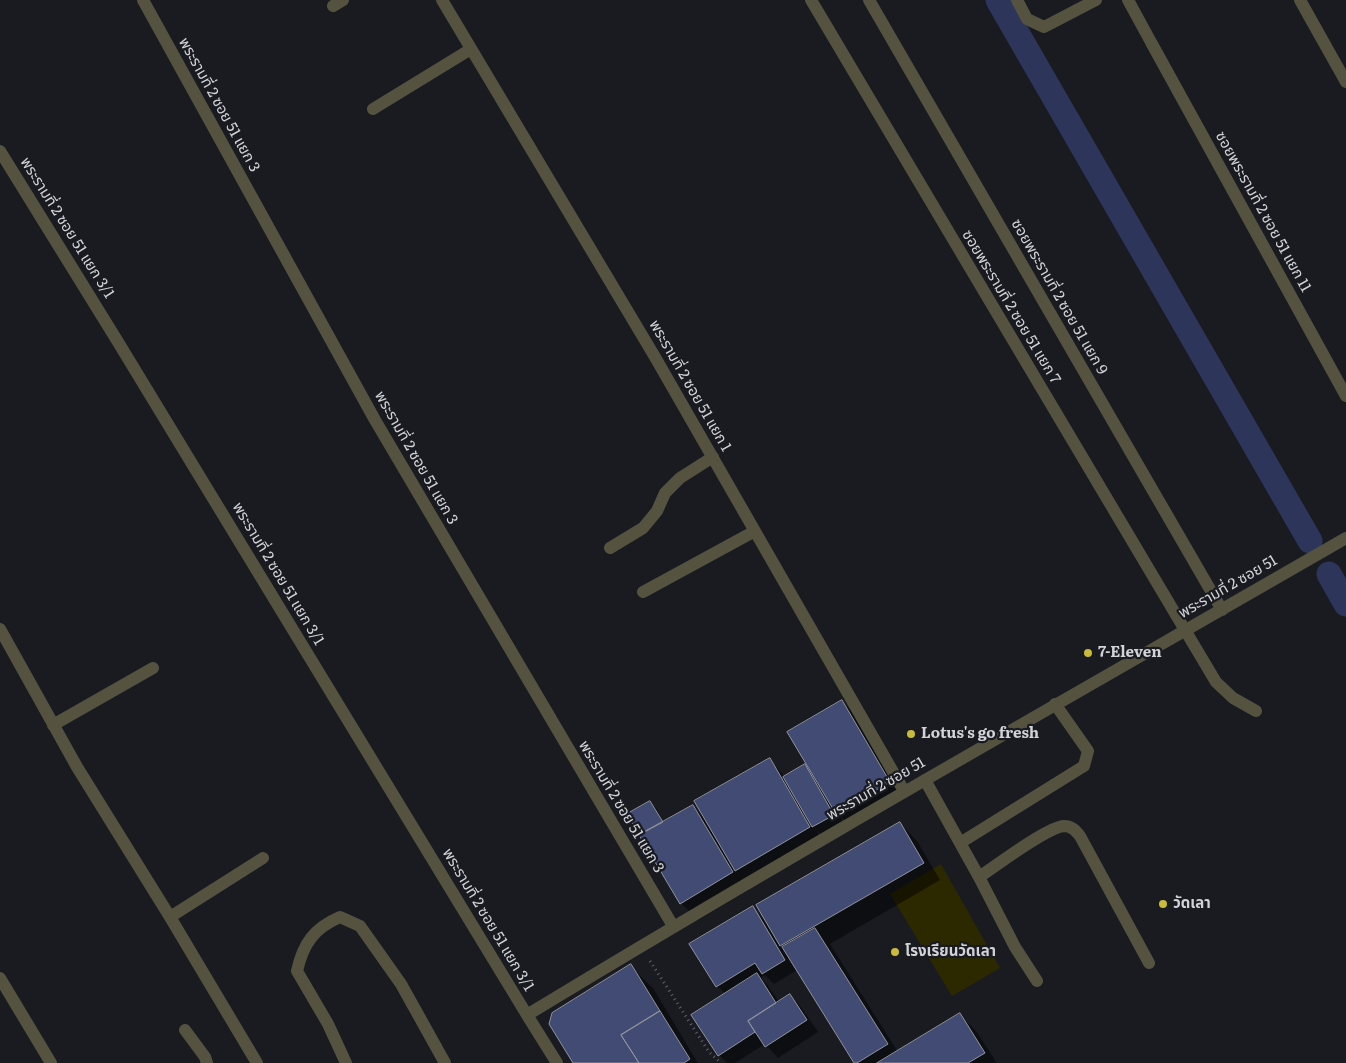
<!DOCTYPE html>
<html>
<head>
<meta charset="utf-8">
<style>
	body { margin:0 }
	canvas { display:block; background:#191b21 }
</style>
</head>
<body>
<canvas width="1346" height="1063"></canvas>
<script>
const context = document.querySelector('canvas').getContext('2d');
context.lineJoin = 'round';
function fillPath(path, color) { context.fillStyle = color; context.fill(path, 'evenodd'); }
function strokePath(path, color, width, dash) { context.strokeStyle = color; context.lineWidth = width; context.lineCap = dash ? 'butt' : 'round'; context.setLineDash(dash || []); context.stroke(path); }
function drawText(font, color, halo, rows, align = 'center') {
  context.font = font + ' Literata,"Noto Sans Thai",serif'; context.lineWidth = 4.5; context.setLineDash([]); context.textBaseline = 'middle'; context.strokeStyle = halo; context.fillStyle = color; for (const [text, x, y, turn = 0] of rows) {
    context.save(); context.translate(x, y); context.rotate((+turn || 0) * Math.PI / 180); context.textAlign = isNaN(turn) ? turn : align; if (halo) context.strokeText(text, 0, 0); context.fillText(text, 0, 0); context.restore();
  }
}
fillPath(new Path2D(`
	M941 864 1000 968 952 996 890 894Z`), '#2c2800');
fillPath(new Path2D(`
	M842 701 853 713 901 794 848 824 840 816 845 826 824 838 817 830 821 839 747 882 742 877 749 890 698 920 681 903 650 802 656 808 664 822 693 806 705 818 770 760 785 777 804 766 812 774Z
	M900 823 917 841 940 880 830 944 898 1052 960 1015 977 1032 997 1063H855L797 970 774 984 765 975 761 978 768 986 779 1002 790 995 801 1007 818 1032 778 1058 765 1044 735 1063H727L719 1055 726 994 717 986 752 908 766 922Z
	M630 966 653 988 698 1063H575Z`), '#0007');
strokePath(new Path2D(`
	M998 0 1310 541
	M1329 574 1346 604`), '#2d355b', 25);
const building = new Path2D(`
	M842 700 890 782 836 814 787 732Z
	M770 758 810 827 735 871 694 801Z
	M805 764 834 815 812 827 783 777Z
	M650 801 663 822 639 835 627 814Z
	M693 805 733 872 680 904 639 835Z
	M900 822 924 863 780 946 756 905Z
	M753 906 785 960 762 974 755 963 716 987 689 944Z
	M815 928 888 1044 857 1063H854L782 947Z
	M631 964 660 1011 621 1035 639 1063H573L549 1024 552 1013Z
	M757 973 776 1003 748 1021 755 1032 718 1056 691 1015Z
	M790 994 807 1020 765 1047 748 1021Z
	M660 1011 690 1059 684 1063H639L621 1035Z
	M960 1013 985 1053 968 1063H877Z`);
fillPath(building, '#414b73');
strokePath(building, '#90939b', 1);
strokePath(new Path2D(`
	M650 961 709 1052 721 1063`), '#62646a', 3, [1, 4]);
strokePath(new Path2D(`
	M1017 0 1027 19 1044 27 1096 0
	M1128 0 1152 44
	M1185 630 1216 682 1233 698 1256 711
	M53 725 153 668
	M925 780 979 877 1015 947 1037 981
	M960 843 1084 766 1088 751 1055 704
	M979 877C996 866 1047 827 1064 826 1072 826 1076 831 1080 836L1149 963
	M185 1030 205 1057 207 1063
	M346 1063 328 1024 297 971C303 944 314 928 340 917L360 926 401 984 445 1063`), '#555340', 12);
strokePath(new Path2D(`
	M143 0 375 420 673 926
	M442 0 655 357 904 791
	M811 0 1185 630
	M869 0 1222 610
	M1300 0 1346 82
	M333 6 343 0
	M1152 44 1346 396
	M373 109 471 49
	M0 151 118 342 527 1015
	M610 548 643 528 657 511 665 493 680 478 713 457
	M643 592 755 531
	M0 629 77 767 170 917 257 1063
	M170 917 263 858
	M0 978 51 1063
	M557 1063 527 1015C797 851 1072 696 1346 538`), '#555340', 12);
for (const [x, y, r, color] of [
	[1088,653,5,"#c9ba3a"],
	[911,734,5,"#c9ba3a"],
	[1163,904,5,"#c9ba3a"],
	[895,952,5,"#c9ba3a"]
]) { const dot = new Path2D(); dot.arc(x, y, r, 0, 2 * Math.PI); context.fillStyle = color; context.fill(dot); strokePath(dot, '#191b21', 2); }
drawText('15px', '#d2d3d8', '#191b21', [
	["พระรามที่ 2 ซอย 51 แยก 3",219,105,61],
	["ซอยพระรามที่ 2 ซอย 51 แยก 11",1263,212,61],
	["พระรามที่ 2 ซอย 51 แยก 3/1",67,228,58],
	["ซอยพระรามที่ 2 ซอย 51 แยก 9",1059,297,60],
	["ซอยพระรามที่ 2 ซอย 51 แยก 7",1011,307,59],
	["พระรามที่ 2 ซอย 51 แยก 1",690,386,60],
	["พระรามที่ 2 ซอย 51 แยก 3",416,458,60],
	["พระรามที่ 2 ซอย 51 แยก 3/1",278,574,59],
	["พระรามที่ 2 ซอย 51",1228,587,-30],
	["พระรามที่ 2 ซอย 51",876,789,-30],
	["พระรามที่ 2 ซอย 51 แยก 3",621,807,59],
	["พระรามที่ 2 ซอย 51 แยก 3/1",488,920,59]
]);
drawText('bold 15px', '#d2d3d8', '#191b21', [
	["7-Eleven",1098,653],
	["Lotus's go fresh",921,734],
	["วัดเลา",1173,904],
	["โรงเรียนวัดเลา",905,952]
], 'left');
</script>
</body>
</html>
